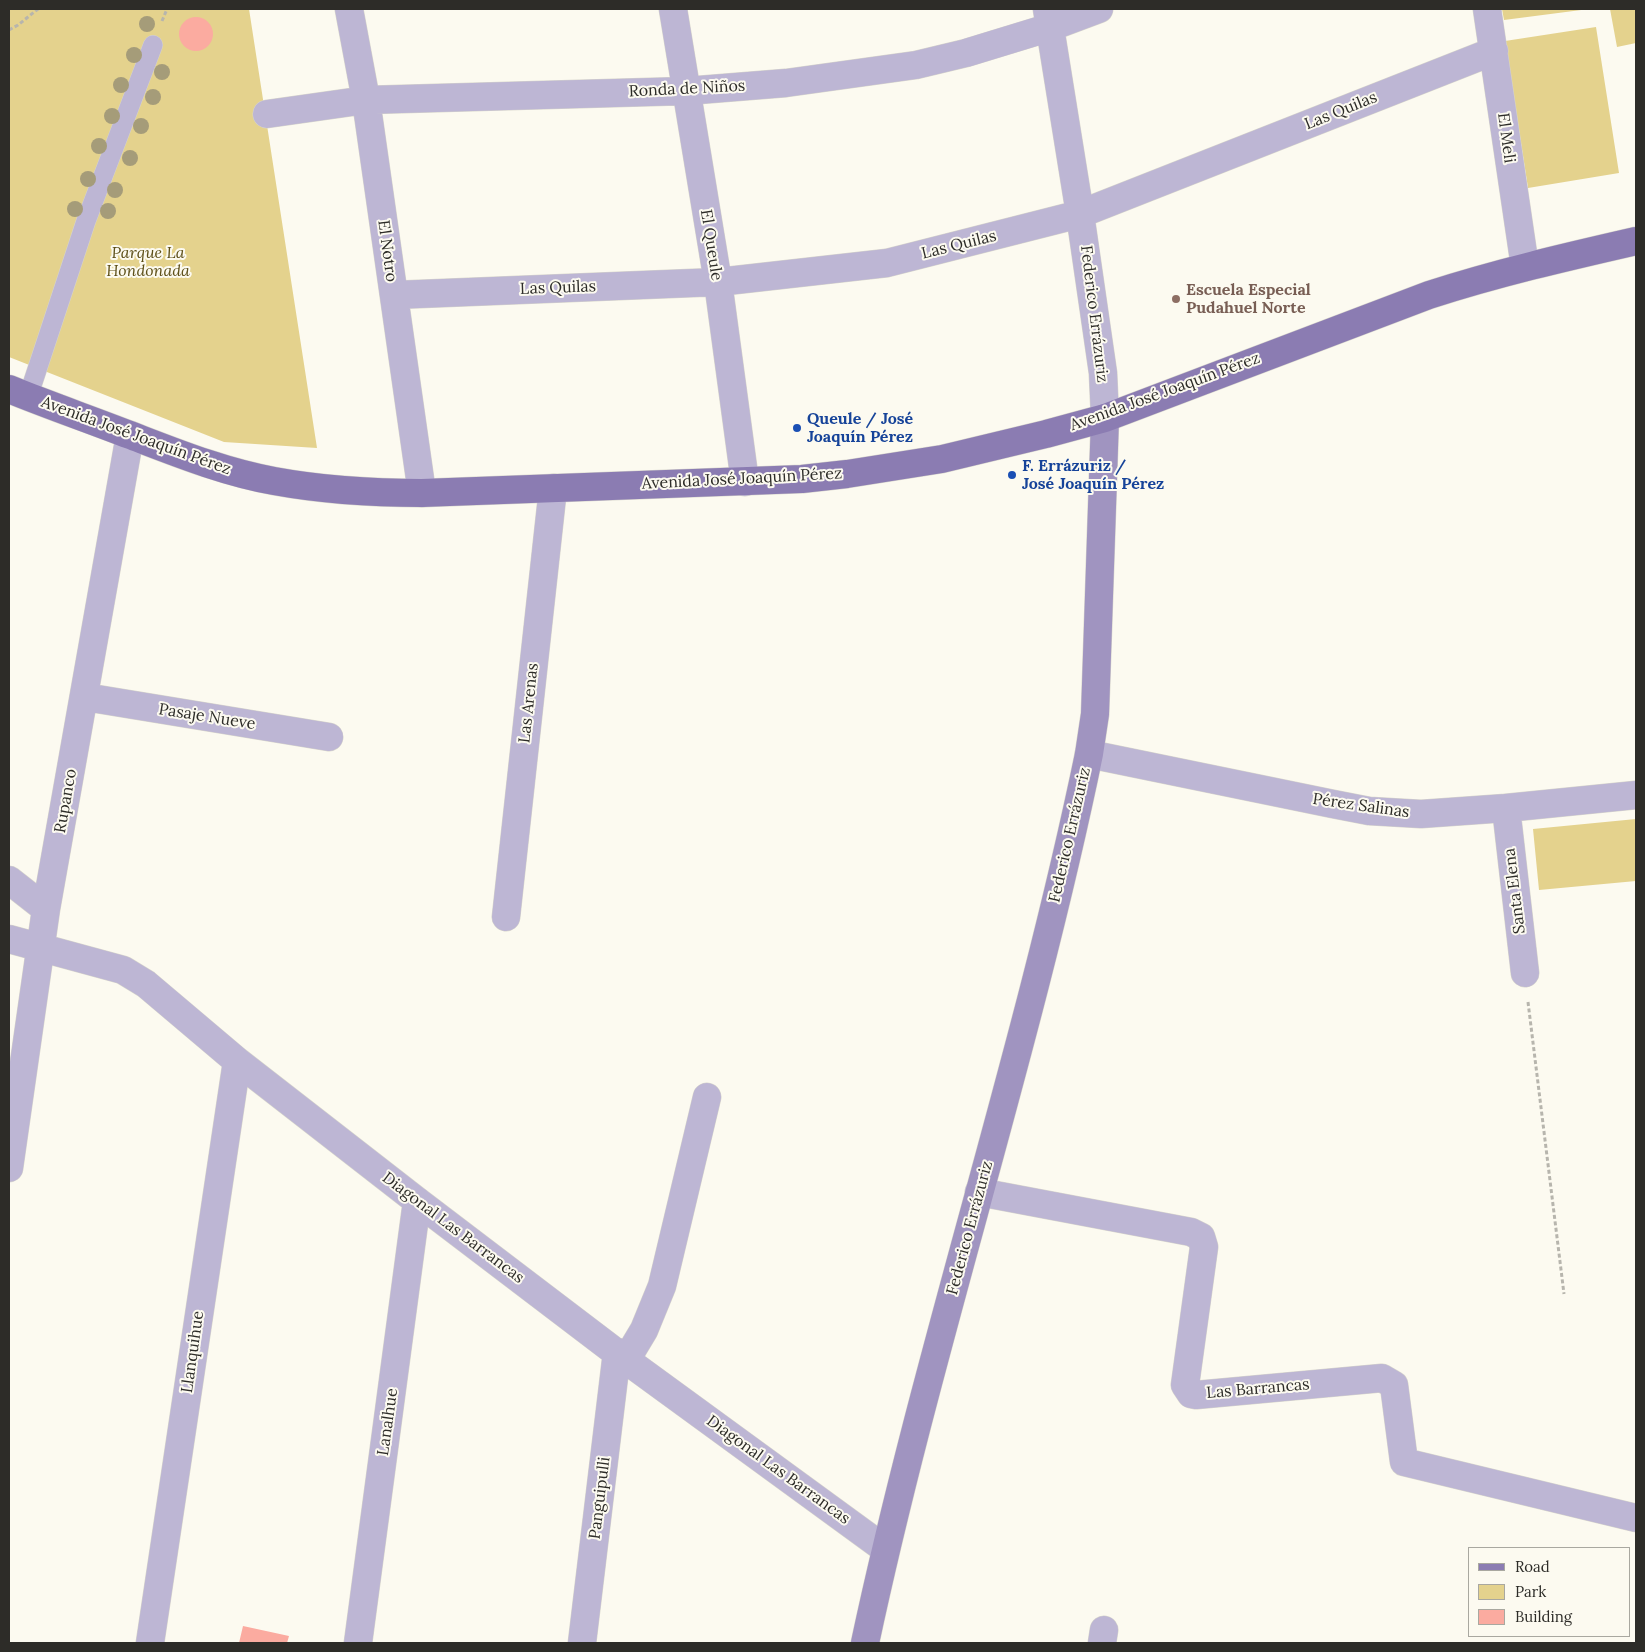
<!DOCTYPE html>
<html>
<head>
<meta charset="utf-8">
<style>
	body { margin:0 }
	#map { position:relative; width:1645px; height:1652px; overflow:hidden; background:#fcfaf0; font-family:Lora,serif }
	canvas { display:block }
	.frame { position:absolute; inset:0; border:10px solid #2d2c28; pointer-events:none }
	.legend { position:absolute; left:1468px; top:1547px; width:162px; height:90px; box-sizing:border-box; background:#fcfaf0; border:1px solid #a9a8a0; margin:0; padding:6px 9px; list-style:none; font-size:15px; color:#2d2c28 }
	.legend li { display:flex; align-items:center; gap:10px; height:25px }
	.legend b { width:25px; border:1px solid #a9a8a0 }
</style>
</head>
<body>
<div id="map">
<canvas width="1645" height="1652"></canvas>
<div class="frame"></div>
<ul class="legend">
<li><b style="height:6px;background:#8b7cb2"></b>Road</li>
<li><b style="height:14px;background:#e4d28d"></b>Park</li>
<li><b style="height:14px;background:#fbaba0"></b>Building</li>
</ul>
</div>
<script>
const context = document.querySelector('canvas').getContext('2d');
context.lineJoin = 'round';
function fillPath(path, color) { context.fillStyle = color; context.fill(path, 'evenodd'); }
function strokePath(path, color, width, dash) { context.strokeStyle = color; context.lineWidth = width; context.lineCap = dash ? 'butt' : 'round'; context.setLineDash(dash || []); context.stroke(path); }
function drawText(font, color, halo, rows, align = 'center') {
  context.font = font + ' Lora,serif'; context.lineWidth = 4; context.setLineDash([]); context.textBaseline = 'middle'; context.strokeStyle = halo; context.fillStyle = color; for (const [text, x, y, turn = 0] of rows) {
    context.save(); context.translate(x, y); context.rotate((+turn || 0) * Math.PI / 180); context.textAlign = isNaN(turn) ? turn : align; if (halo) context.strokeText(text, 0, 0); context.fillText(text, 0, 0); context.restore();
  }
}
fillPath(new Path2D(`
	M9 9H249L317 448 224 442 9 357Z
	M1502 9H1589L1504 20Z
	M1610 9H1636V43L1617 47Z
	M1596 27 1619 173 1528 188 1505 41Z
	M1636 819V881L1539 890 1533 829Z`), '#e4d28d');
fillPath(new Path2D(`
	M179 34a17 17 0 1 1 34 0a17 17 0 1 1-34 0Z
	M243 1626 289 1636 287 1643H239Z`), '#fbaba0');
const lane = new Path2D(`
	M28 397 86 221 153 45`);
const street = new Path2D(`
	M349 9 366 100 422 493
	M673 9 718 282 745 482
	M1047 9 1080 214 1103 373 1105 418
	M1487 9 1525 267
	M267 114 366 100 686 91 786 83 916 65 966 53 1051 27 1099 9
	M394 295 718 282 887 263 1080 214 1494 51
	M85 697 329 737
	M1089 754 1333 804 1369 811 1421 814 1506 808 1636 795
	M1506 808 1525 973
	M9 880 46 909
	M506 917 553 488
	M9 939 123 970 146 984 237 1061 417 1201 626 1360 885 1549
	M9 1168 46 909 130 435
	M979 1192 1191 1232 1201 1237 1204 1247 1185 1385 1191 1394 1196 1395 1382 1378 1394 1385 1404 1462 1636 1518
	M626 1360 644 1330 662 1286 707 1097
	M150 1643 237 1061
	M358 1643 417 1201
	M582 1643 617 1352
	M1102 1643 1104 1630`);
const secondary = new Path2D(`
	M865 1643C929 1344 1027 1054 1089 754L1095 714 1105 418`);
const primary = new Path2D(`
	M9 389C48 405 89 419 130 435 177 453 224 472 274 481 323 490 372 493 422 493L802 479 847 474 942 459 1046 434 1105 418 1429 295C1497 273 1566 257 1636 241`);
strokePath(lane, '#d7d5cc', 20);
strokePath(street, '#d7d5cc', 29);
strokePath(secondary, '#d7d5cc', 29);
strokePath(primary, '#d7d5cc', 29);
strokePath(new Path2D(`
	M162 21 167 9
	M9 30 18 25 38 9
	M1528 1002 1564 1294`), '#b7b5ad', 3, [4, 2.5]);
strokePath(lane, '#bdb6d4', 19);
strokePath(street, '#bdb6d4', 28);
strokePath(secondary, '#a094c0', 28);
strokePath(primary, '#8b7cb2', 28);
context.fillStyle = '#a59c79';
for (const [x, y] of [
	[147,24],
	[134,55],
	[162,72],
	[121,85],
	[153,97],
	[112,116],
	[141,126],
	[99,146],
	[130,158],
	[88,179],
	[115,190],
	[75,209],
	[108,211]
]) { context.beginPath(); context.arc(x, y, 8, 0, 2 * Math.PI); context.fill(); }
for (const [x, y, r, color] of [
	[1176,299,5,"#8d6e63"],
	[797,428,5,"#1a4fb4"],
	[1012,475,5,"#1a4fb4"]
]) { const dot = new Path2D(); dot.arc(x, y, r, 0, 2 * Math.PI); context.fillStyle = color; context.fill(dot); strokePath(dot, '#fcfaf0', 2); }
drawText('16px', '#2d2c28', '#fcfaf0', [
	["Ronda de Niños",687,89,-3],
	["Las Quilas",1341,111,-22],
	["El Meli",1506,138,82],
	["El Queule",711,245,81],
	["Las Quilas",959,245,-14],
	["El Notro",387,251,82],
	["Las Quilas",558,288,-2],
	["Federico Errázuriz",1094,314,83],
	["Avenida José Joaquín Pérez",1165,392,-20],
	["Avenida José Joaquín Pérez",136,436,20],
	["Avenida José Joaquín Pérez",742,479,-3],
	["Las Arenas",529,703,-84],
	["Pasaje Nueve",207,717,9],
	["Rupanco",66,801,-80],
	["Pérez Salinas",1361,806,8],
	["Federico Errázuriz",1070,835,-77],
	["Santa Elena",1515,891,-97],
	["Diagonal Las Barrancas",453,1228,37],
	["Federico Errázuriz",970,1228,-75],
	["Llanquihue",193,1352,-82],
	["Las Barrancas",1258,1389,-5],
	["Lanalhue",388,1422,-82],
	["Diagonal Las Barrancas",778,1470,36],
	["Panguipulli",600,1498,-83]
]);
drawText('italic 16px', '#5d4f18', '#fcfaf0', [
	["Parque La",148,253],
	["Hondonada",148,271]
]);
drawText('bold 16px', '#785e54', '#fcfaf0', [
	["Escuela Especial",1186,290],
	["Pudahuel Norte",1186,308]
], 'left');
drawText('bold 16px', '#164399', '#fcfaf0', [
	["Queule / José",807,419],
	["Joaquín Pérez",807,437],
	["F. Errázuriz /",1022,466],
	["José Joaquín Pérez",1022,484]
], 'left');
</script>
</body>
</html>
